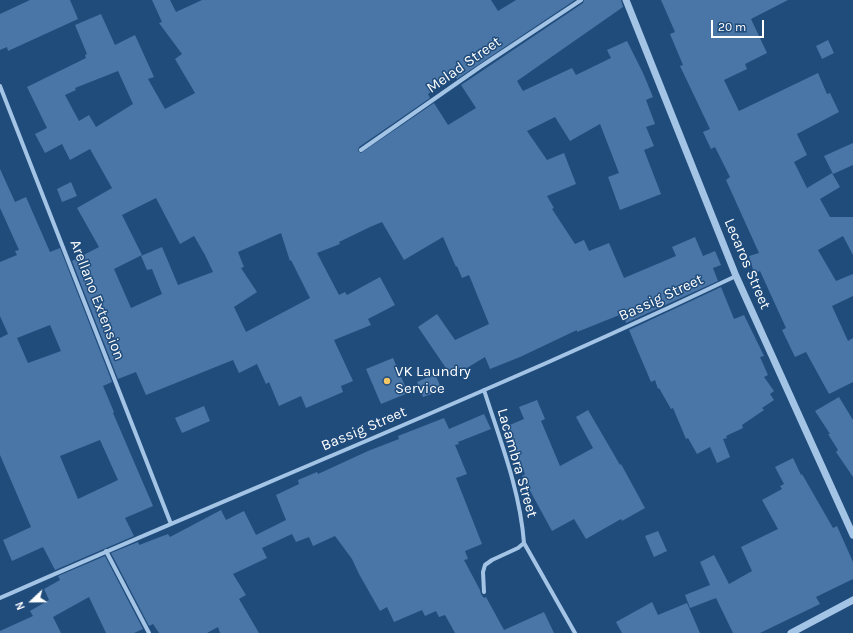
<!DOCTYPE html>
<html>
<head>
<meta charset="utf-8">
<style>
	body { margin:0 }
	#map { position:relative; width:853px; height:633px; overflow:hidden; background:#204c7c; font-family:Karla,sans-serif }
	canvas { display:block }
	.north { position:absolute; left:12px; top:581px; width:40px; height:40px; -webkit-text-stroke:3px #204c7c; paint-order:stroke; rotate:248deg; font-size:11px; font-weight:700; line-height:16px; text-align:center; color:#fff }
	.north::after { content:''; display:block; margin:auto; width:14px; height:18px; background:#fff; clip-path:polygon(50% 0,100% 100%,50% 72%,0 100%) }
	.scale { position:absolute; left:711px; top:20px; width:53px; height:18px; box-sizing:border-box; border:2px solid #fff; border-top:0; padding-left:5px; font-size:12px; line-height:14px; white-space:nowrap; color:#fff; -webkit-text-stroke:3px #204c7c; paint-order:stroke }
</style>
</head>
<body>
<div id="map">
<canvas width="853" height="633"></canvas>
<div class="north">N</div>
<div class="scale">20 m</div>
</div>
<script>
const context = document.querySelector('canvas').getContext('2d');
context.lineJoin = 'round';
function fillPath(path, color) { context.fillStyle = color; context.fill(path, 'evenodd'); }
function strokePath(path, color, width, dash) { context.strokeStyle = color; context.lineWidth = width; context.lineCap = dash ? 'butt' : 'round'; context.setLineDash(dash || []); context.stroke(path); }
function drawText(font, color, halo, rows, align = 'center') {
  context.font = font + ' Karla,sans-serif'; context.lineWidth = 3; context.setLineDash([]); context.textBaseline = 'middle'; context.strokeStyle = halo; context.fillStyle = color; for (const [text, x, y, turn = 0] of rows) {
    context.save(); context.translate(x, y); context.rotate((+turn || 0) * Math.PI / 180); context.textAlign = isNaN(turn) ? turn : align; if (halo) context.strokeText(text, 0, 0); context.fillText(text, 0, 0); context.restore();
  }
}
fillPath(new Path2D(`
	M30 0H70L78 19 8 51 7 47 0 50V14Z
	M152 0H170L176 12 202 0H491L498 11 516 0H575L457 79 455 76 428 94 430 98 359 147 358 151 361 153 434 103 448 125 476 108 461 85 583 3 584 0H621L623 7 517 81 523 91 572 68 576 75 611 58 607 50 627 41 643 73 653 97 646 100 655 124 646 127 654 146 644 150 661 194 620 210 608 177 619 173 600 124 570 141 555 117 527 131 547 160 564 153 576 184 547 196 554 208 552 209 575 244 584 240 589 251 609 243 624 278 676 256 672 247 695 237 703 256 715 251 721 265 713 268 718 281 626 323 622 314 577 332V330L520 357 490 369 485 357 452 377 418 327 437 314 455 340 489 324 469 275 462 278 457 266 456 267 443 237 404 260 382 222 370 227 339 242 340 244 317 253 339 295 345 292 347 295 380 277 395 305 368 319 371 325 334 340 353 381 341 386 343 392 306 408 301 396 279 406 269 382 266 384 257 364 239 373 233 360 146 395 136 372 118 379 72 261 99 247 77 208 112 188 90 149 70 160 62 144 45 153 35 134 47 128 27 87 86 58 85 55 87 54 75 25 101 14 115 45 135 35 154 77 148 79 165 109 195 93 175 59 182 54 159 23 162 22ZM118 71 133 104 96 127 89 115 79 121 65 95 76 90 75 88ZM156 198 180 244 194 236 205 255 213 272 178 285 162 247 141 256 147 270 152 269 162 294 131 308 114 269 142 255 122 215ZM281 233 290 261 291 260 310 298 246 332 234 307 257 292 241 268 244 267 238 252Z
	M661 0H788L751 19 767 53 745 64 747 69 724 80 739 111 818 73 827 94 830 93 839 112 797 134 807 155 794 162 807 188 832 173 840 187 820 199 830 217H853V255L843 236 818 250 836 281 853 274V296L832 306 848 341 853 338V382L829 394 806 352 795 357 782 330 786 328 760 271 754 273 749 256 759 253 726 180 730 177 715 147 711 149 703 132 710 129 680 66 683 65 670 34 675 32Z
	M828 40 834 53 822 59 816 46Z
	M853 143V165L833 174 824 156Z
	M0 169 15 202 26 197 50 252 60 248 112 382 103 386 114 412 113 413 153 506 125 518 134 536 55 570 43 547 12 561 3 540 31 527 0 455V338L8 334 0 316V262L17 255 15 251 19 250 0 208ZM50 325 61 351 28 363 17 338ZM100 440 118 480 78 499 60 456Z
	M71 182 77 196 62 202 57 189Z
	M721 287 734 319 744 315 764 356 760 357 768 375 764 377 774 391 770 394 774 400 762 408 764 410 742 425 743 428 726 436 727 438 723 439 730 457 717 463 710 447 697 454 688 438 686 439 673 408 671 409 659 388 658 389 655 380 651 382 629 330Z
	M393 358 408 393 381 404 366 369Z
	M435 374 442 390 423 397 417 382Z
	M839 397 853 420V477L836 452 838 450 828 434H830L815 411Z
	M537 400 545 419 541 421 560 466 593 448 576 417 588 410 609 446 620 465 621 464 645 508 622 521 621 519 586 539 574 519 552 531 522 476 525 474 505 427 524 419 519 407Z
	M204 406 210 421 182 433 175 418Z
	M484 414 491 429 458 442 459 444 455 445 467 474 456 478 482 544 465 551 468 559 464 560 480 590 481 594 484 598 486 597 504 630 544 612 554 633H455L445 615 439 617 436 611 425 616 422 610 394 622 387 607 380 611 359 574 352 559 335 536 313 546 309 537 296 542 292 534 262 548 267 558 233 574 246 595 239 599 259 633H220L218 627 207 633H159L153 624 149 626 111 553 138 542 139 545 168 534 170 537 221 510 226 520 244 511 256 535 286 520 276 495 299 484 298 480 317 472 318 474 368 451 399 439 398 436 444 418 449 429Z
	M793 458 801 475 802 474 833 528 837 526 853 562V579L816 597 820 604 760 633H733L716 598 690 608 685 595 710 585 700 562 714 555 729 584 752 571 741 547 778 529 762 500 782 489 780 486 784 484 775 467Z
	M658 531 667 551 654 557 645 536Z
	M105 556 143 629 134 633H106L89 597 53 617 61 633H0V631L33 616 30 611 49 600 44 589 60 580 58 576Z
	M652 602 658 615 687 603 700 633H622L616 622Z`), '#4976a6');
strokePath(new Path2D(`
	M0 86 171 524
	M361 150 480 67 581 0
	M524 543 575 633
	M106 551 149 633
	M484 592 483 572 485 565 492 560 518 548 524 543C520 490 500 440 484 390
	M0 598C160 527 322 461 482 391 568 354 652 316 736 276`), '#a4c4e6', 4);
strokePath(new Path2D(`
	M626 0 736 276 853 535
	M791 633 853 600`), '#a4c4e6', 7);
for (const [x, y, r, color] of [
	[387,381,4,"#f3c565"]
]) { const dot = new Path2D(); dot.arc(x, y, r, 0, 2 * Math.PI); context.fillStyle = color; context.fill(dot); strokePath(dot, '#204c7c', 1.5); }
drawText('15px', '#fff', '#204c7c', [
	["Melad Street",464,65,-35],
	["Lecaros Street",747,264,67],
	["Bassig Street",661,298,-25],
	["Arellano Extension",97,300,69],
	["Bassig Street",364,429,-23],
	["Lacambra Street",517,463,74]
]);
drawText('15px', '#fff', '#204c7c', [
	["VK Laundry",395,372],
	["Service",395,389]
], 'left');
</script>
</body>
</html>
